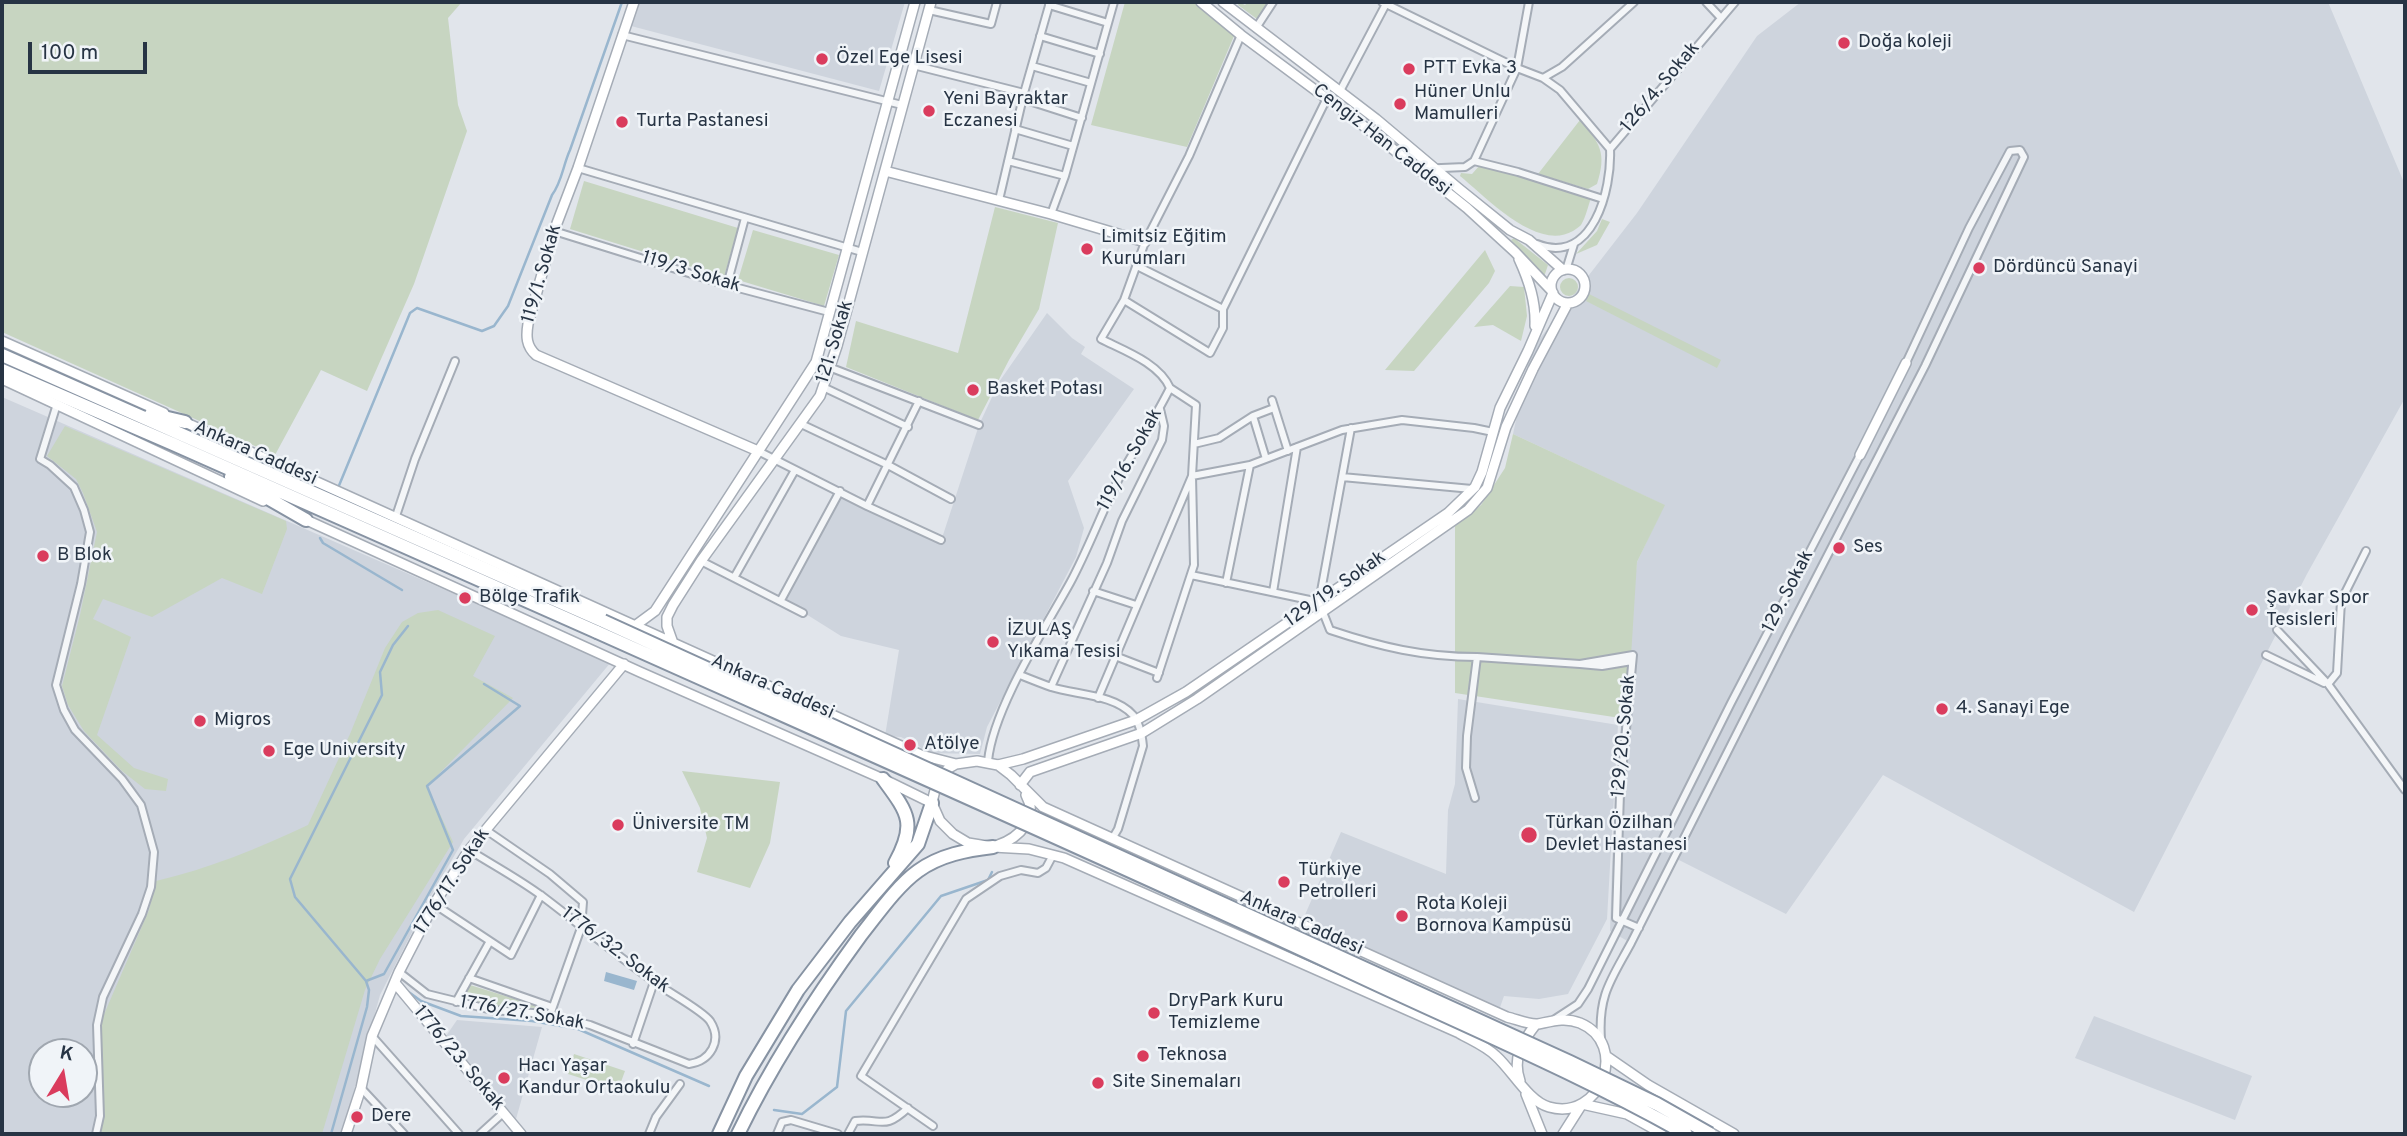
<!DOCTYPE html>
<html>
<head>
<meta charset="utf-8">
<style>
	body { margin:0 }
	#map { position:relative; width:2407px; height:1136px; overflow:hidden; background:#e1e5eb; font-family:Overpass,sans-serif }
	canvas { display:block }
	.frame { position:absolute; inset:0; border:4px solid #273444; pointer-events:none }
	.north { position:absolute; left:28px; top:1038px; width:70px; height:70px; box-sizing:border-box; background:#f0f4f8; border:2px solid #a0a7b0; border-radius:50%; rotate:11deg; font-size:19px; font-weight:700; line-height:28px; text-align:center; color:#273444 }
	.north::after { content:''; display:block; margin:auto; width:24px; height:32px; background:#da3c5d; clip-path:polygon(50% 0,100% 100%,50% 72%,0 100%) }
	.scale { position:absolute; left:28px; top:42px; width:119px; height:32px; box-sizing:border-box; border:4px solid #273444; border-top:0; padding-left:9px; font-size:21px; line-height:24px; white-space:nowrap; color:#273444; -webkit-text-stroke:5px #f0f4f8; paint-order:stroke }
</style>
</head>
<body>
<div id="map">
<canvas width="2407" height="1136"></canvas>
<div class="frame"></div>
<div class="north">K</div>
<div class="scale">100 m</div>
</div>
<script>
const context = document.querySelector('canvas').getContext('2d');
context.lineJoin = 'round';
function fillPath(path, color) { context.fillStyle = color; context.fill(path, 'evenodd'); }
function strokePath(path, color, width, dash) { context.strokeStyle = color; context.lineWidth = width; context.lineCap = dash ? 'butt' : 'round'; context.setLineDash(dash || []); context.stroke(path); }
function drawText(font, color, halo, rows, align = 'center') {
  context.font = font + ' Overpass,sans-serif'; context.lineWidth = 5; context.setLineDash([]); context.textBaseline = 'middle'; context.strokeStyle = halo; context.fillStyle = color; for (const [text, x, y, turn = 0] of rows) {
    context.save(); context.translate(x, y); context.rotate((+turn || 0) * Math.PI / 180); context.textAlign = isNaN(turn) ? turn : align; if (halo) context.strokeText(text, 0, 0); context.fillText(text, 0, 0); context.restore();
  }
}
fillPath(new Path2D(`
	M638 2H905L879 91 631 26Z
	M1801 2H2328L2405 185V398L2307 574 2134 912 1883 775 1786 914 1675 858 1631 943 1610 931 1613 837 1626 653 1637 562 1664 505 1513 434 1531 350 1637 213 1757 36Z
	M1047 313 1072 338 1085 347 1081 354 1134 389 1068 481 1084 528 1076 557 987 727 980 754 926 753 919 746 901 737 885 736 899 650 841 636 782 599 840 491 942 538 979 425 999 382Z
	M2 397 611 662 464 839 428 901 380 995 342 1134H2ZM42 1052H84V1094H42Z
	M1458 699 1618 725 1607 919 1568 994 1539 999 1504 996 1498 1013 1301 924 1341 832 1446 874 1448 810 1455 784Z
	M2094 1016 2252 1076 2235 1120 2075 1058Z
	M457 1020 542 1027 516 1119 446 1036Z`), '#ced4dd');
fillPath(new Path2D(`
	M2 2H462L448 18 458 105 467 131 414 284 367 391 321 370 275 455 2 332Z
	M1125 2H1194L1234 36 1187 147 1091 125Z
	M1239 2 1245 5 1248 2 1261 4 1269 2 1257 19 1238 5Z
	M1580 120C1600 143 1607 153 1597 184L1588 189 1538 174Z
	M1480 165 1591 198C1588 206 1586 217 1581 225 1579 227 1576 229 1573 231 1537 252 1486 197 1460 176L1461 173 1472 174Z
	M584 181 738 228 724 277 570 229Z
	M995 207 1058 223 1039 309 1009 360 978 420 846 367 856 321 958 353Z
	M1602 219 1610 222 1597 245 1576 254 1597 231Z
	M753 230 839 255 824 306 738 280Z
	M1514 238 1548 265 1544 277 1511 240Z
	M1485 250 1495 271 1489 283 1414 371 1385 370Z
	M1560 287a9 9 0 1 1 18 0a9 9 0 1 1-18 0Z
	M1510 286 1524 287 1527 316 1521 341 1493 325 1474 327Z
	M1589 294 1721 360 1717 368 1586 301Z
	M65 426 286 521 287 529 262 594 222 578 152 617 103 599 93 619 131 637 97 735 134 768 168 779 166 791 145 789 122 771 84 731 68 705 62 686 80 615 97 532 83 493 76 479 47 456Z
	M1513 434 1665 505 1637 562 1627 719 1455 693V526L1481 505 1505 468Z
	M438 610 495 636 473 676 513 698 427 786 453 842 380 959 365 990 322 1134H101L99 1026 149 910 156 881C208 869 259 848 308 825L350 734 385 648 402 622 418 613Z
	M682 771 780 782 770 843 750 888 697 872 707 838 700 808Z
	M470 985 544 1008 496 1007 464 997Z
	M574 1054 625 1071 618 1090 568 1074Z`), '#c7d5c1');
fillPath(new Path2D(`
	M606 972 637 981 634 990 604 981Z`), '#99b6ce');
strokePath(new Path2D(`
	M338 488 410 313 417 308 482 331 494 326 508 306 552 195C562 182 563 165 570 150L622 2
	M320 538 323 543 402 590
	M366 981 384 974 453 850 427 786 520 706 484 684
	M406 990 421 1001 461 1016 532 1021 578 1029 709 1086
	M774 1110 802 1114 837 1087 846 1011 941 896 988 880 992 872
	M331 1134 367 1007 369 990 366 981 295 897 290 879 382 695 380 672 393 645 408 626`), '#99b6ce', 2.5);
const street = new Path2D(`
	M1382 2 1517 68 1543 78 1560 90 1610 149
	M1706 2 1721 18
	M1049 5 1108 23
	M929 10 991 24 997 2
	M1256 28 1273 2
	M622 35 902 105
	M1040 36 1100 54
	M913 65 1024 93
	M1032 66 1091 83
	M1543 78 1562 67 1634 2
	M1340 91 1387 2
	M1023 99 1082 118
	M1015 129 1073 146
	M1008 161 1065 176
	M1474 161 1517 68 1529 2
	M578 168 862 252
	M1418 169 1465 167 1474 161 1518 172 1603 199
	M999 200 1024 93 1050 2
	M1051 214 1065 176 1114 2
	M554 231 727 285 829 312
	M1537 244C1593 266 1612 189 1610 149L1735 2
	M1137 266 1223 309
	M1566 270 1574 244
	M727 285 745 218
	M1124 300 1210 353 1223 328V309L1327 98
	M816 362 979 425
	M823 387 908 427
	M1272 400 1288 451
	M57 404 40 459 50 465 74 487 84 510 90 532 81 584 56 685 64 710 75 730 122 779 141 805 154 852 151 887 142 914 103 997 97 1025 100 1116 96 1134
	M1253 416 1266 459
	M801 424 888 465 951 499
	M1351 428 1319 602 1330 630C1381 647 1423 657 1477 657
	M1194 444 1219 438 1253 416 1274 408
	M758 451 867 506 941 540
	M1342 477 1472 489
	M867 506 919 401
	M396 516 415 459 455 361
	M701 561 803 613
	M1191 575 1319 602
	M735 576 795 470
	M1226 583 1250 465
	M1093 591 1136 605
	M1273 592 1297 447
	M781 600 840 491
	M2277 630 2328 684 2405 790
	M2266 655 2324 683
	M1115 656 1159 673
	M1632 661 1602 666 1580 664 1633 655 1620 793 1616 918 1639 928
	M1020 675C1030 679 1040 683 1051 687 1076 695 1114 694 1133 715 1140 723 1142 736 1143 746L1118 829 1112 839
	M1157 678 1194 565 1192 476 1196 405 1170 388
	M2328 684 2337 673 2341 601 2366 551
	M1051 687 1107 563 1122 521 1162 440 1164 426 1160 409
	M1098 698 1192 476 1250 465 1342 430 1402 420 1474 428 1493 432
	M988 761C993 709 1044 630 1070 583 1090 546 1104 505 1125 467 1140 441 1156 416 1170 388 1159 363 1125 351 1101 339L1124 300 1145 242 1189 156 1241 35
	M1475 798 1466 768 1467 736 1477 657 1580 664
	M486 830 550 874 583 902 581 928 550 1015
	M434 904 511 955 541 895
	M399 972 427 994 492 1010 546 1014 590 1025 689 1064C710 1061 723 1041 710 1021 702 1010 666 991 653 981 615 954 579 924 542 896 519 879 493 865 469 850
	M469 978 552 1007
	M456 1002 490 941
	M1555 1019 1578 1004 1588 989 1731 703 1860 455
	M372 1036 459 1134
	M1601 1039C1598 995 1611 980 1631 943L1786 636 1925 366 2024 157 2020 150 2010 151 1969 228 1906 363
	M633 1044 654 982
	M361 1088 404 1134
	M933 1126 861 1076 966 899 1000 876 1021 870 1038 873 1046 868 1053 855
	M480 1134 503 1113
	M649 1134 656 1117 680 1084
	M777 1134 782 1122 791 1120 838 1134
	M848 1134 855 1121C883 1118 883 1131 908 1108`);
const secondary = new Path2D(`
	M634 2 578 168 554 231 528 324C526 336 526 346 536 355L758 451
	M1201 2 1241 35 1369 130 1467 208 1515 252 1552 291
	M1223 2 1376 119 1458 188 1510 230 1529 240 1563 270
	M885 171 1051 214 1145 242
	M1519 259C1529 281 1536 302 1535 326
	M1551 286a17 17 0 1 1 34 0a17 17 0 1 1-34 0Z
	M2 341 164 413
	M2 379 263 501
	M180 420 921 755 956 764 977 761 998 765 1011 775 1043 807 1507 1017C1516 1019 1529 1025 1538 1024 1553 1021 1565 1017 1580 1023 1630 1044 1601 1122 1549 1107 1528 1101 1512 1070 1496 1056 1486 1046 1471 1040 1459 1033L1064 858 1029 849 993 847 968 843 953 834 940 821 932 803 883 779 640 672 302 518
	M1860 455 1906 363
	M636 625 655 611 816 362 915 2
	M673 643 667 626V617L673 605 701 561 820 396 837 346 931 2
	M998 765 1023 759 1136 720 1186 692 1448 513 1475 487 1482 472 1500 408 1528 351 1553 293
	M1020 785 1030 772 1142 733 1197 699 1468 510 1487 488 1506 427 1533 369 1568 303
	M932 803C936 784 938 773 956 764
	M998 845C1019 838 1039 818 1026 795
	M395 983 521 1134
	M1606 1056 1648 1085 1734 1134
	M1520 1081C1512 1058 1522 1042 1536 1024
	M1526 1094 1542 1134
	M1582 1104 1627 1114 1663 1134
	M346 1134 361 1088 372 1036 399 972 434 904 469 850 624 664
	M1563 1134 1582 1104`);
const highway = new Path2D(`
	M2 355 603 621
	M2 370 173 444 597 632
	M151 414 185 422
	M231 477 306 520
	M883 779C908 813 917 823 895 863
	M719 1134 746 1076 798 990 850 922 918 844 932 803
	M738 1134C772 1064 815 998 861 935 877 915 897 886 918 871 940 855 967 850 993 847`);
strokePath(street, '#a5acb6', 10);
strokePath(secondary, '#a5acb6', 12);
strokePath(highway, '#8793a3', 16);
strokePath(street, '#f4f6f8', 6);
strokePath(secondary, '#fff', 9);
strokePath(highway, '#fff', 12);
const highwayBridge = new Path2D(`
	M603 621 1570 1062 1657 1104 1710 1134
	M597 632C847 744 1097 854 1344 969 1458 1023 1576 1072 1686 1134`);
strokePath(highwayBridge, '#8793a3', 16, []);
strokePath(highwayBridge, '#fff', 12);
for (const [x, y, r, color] of [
	[1844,43,7,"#da3c5d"],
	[822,59,7,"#da3c5d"],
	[1409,69,7,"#da3c5d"],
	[1400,104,7,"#da3c5d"],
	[929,111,7,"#da3c5d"],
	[622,122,7,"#da3c5d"],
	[1087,249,7,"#da3c5d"],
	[1979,268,7,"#da3c5d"],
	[973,390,7,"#da3c5d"],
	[1839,548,7,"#da3c5d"],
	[43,556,7,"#da3c5d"],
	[465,598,7,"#da3c5d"],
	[2252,610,7,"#da3c5d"],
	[993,642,7,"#da3c5d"],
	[1942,709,7,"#da3c5d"],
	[200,721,7,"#da3c5d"],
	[910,745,7,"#da3c5d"],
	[269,751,7,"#da3c5d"],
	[618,825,7,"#da3c5d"],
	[1529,835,9,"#da3c5d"],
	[1284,882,7,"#da3c5d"],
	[1402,916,7,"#da3c5d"],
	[1154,1013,7,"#da3c5d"],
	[1143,1056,7,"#da3c5d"],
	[504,1078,7,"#da3c5d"],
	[1098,1083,7,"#da3c5d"],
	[357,1117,7,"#da3c5d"]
]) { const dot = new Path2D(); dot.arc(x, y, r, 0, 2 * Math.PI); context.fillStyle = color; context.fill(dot); strokePath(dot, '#f0f4f8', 2.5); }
drawText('19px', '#273444', '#f0f4f8', [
	["Doğa koleji",1858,43],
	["Özel Ege Lisesi",836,59],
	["PTT Evka 3",1423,69],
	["Hüner Unlu",1414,93],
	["Mamulleri",1414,115],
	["Yeni Bayraktar",943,100],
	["Eczanesi",943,122],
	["Turta Pastanesi",636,122],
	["Limitsiz Eğitim",1101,238],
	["Kurumları",1101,260],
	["Dördüncü Sanayi",1993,268],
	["Basket Potası",987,390],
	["Ses",1853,548],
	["B Blok",57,556],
	["Bölge Trafik",479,598],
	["Şavkar Spor",2266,599],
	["Tesisleri",2266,621],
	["İZULAŞ",1007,631],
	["Yıkama Tesisi",1007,653],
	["4. Sanayi Ege",1956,709],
	["Migros",214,721],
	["Atölye",924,745],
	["Ege University",283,751],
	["Türkan Özilhan",1545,824],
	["Devlet Hastanesi",1545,846],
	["Üniversite TM",632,825],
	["Türkiye",1298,871],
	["Petrolleri",1298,893],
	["Rota Koleji",1416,905],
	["Bornova Kampüsü",1416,927],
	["DryPark Kuru",1168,1002],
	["Temizleme",1168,1024],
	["Teknosa",1157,1056],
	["Hacı Yaşar",518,1067],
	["Kandur Ortaokulu",518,1089],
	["Site Sinemaları",1112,1083],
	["Dere",371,1117]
], 'left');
drawText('19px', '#273444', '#f0f4f8', [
	["126/4. Sokak",1661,88,-50],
	["Cengiz Han Caddesi",1381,141,38],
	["119/3 Sokak",691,273,17],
	["119/1. Sokak",543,274,-74],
	["121. Sokak",836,342,-73],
	["Ankara Caddesi",255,454,24],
	["119/16. Sokak",1131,460,-61],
	["129/19. Sokak",1336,590,-35],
	["129. Sokak",1789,592,-63],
	["Ankara Caddesi",772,688,24],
	["129/20. Sokak",1625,736,-85],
	["1776/17. Sokak",453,882,-57],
	["Ankara Caddesi",1301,924,24],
	["1776/32. Sokak",615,951,37],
	["1776/27. Sokak",522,1014,10],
	["1776/23. Sokak",458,1059,50]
]);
</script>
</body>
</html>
